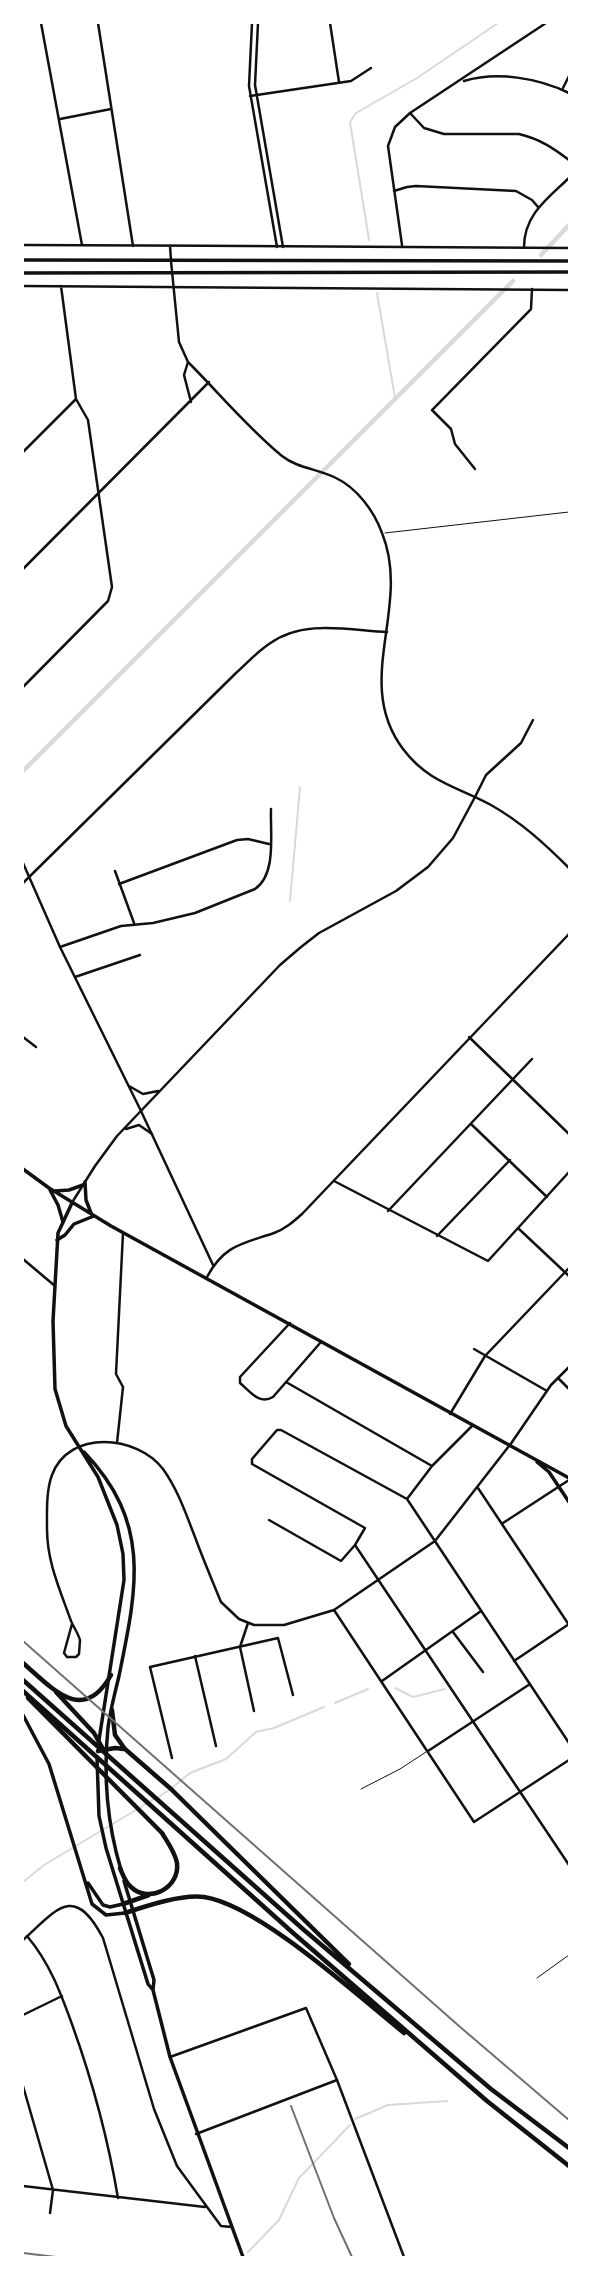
<!DOCTYPE html>
<html>
<head>
<meta charset="utf-8">
<style>
	body { margin:0 }
	#map { position:relative; width:592px; height:2280px; overflow:hidden; background:#fff; font-family:Lora,serif }
	canvas { display:block }
	.frame { position:absolute; inset:0; border:24px solid #fff; pointer-events:none }
</style>
</head>
<body>
<div id="map">
<canvas width="592" height="2280"></canvas>
<div class="frame"></div>
</div>
<script>
const context = document.querySelector('canvas').getContext('2d');
context.lineJoin = 'round';
function strokePath(path, color, width, dash) { context.strokeStyle = color; context.lineWidth = width; context.lineCap = dash ? 'butt' : 'round'; context.setLineDash(dash || []); context.stroke(path); }
strokePath(new Path2D(`
	M369 240 350 122 356 113 417 78 498 23
	M377 293 395 398
	M290 901 300 787
	M395 1688 413 1697 445 1689
	M335 1703 368 1689
	M173 1787 190 1773 226 1759 256 1732 274 1728 324 1707
	M159 1797 169 1790
	M141 1807 154 1799
	M23 1882 44 1865 136 1810
	M355 2119 388 2105 447 2101
	M248 2252 279 2220 299 2178 350 2125`), '#d9d9d9', 2);
strokePath(new Path2D(`
	M541 255 569 225
	M23 771 513 281`), '#d9d9d9', 4.5);
strokePath(new Path2D(`
	M385 533 569 512
	M361 1789 400 1769 426 1752
	M537 1978 569 1955`), '#111', 1);
strokePath(new Path2D(`
	M41 23 82 245
	M98 23 133 246
	M252 23 249 86 277 247
	M258 23 255 85 283 247
	M330 23 339 82
	M464 81C497 71 538 78 569 93
	M563 88 569 76
	M250 96 351 81 371 68
	M410 113 424 128 444 134H519C540 139 553 148 569 160
	M60 119 111 109
	M394 191 407 187 416 186 516 191 532 200 538 207
	M23 245C205 246 387 246 569 248
	M402 245 388 146 395 127 410 113 546 23
	M170 246 171 260
	M524 247C524 215 547 199 569 178
	M23 286 569 290
	M188 362 184 375 191 402
	M23 452 76 399
	M475 469 455 444 451 429 432 410 531 309 532 289
	M23 569 209 382
	M23 687 108 601 112 587 88 420 76 399 61 286
	M475 797 486 775 521 743 533 720
	M115 871 134 923
	M23 883 236 673C247 663 257 652 269 644 303 619 348 630 387 632
	M119 884 237 840 248 839 269 844
	M60 947 121 926 153 923 195 913 255 889C277 874 270 833 271 809
	M75 977 140 955
	M23 1037 36 1047
	M469 1037 569 1134
	M141 1111 213 1265
	M471 1124 547 1197
	M334 1181 488 1261 569 1172
	M388 1211 532 1059
	M519 1229 569 1276
	M437 1236 510 1160
	M23 1259 55 1286
	M290 1323 240 1377V1383C251 1392 259 1405 273 1397L321 1342
	M474 1349 547 1391
	M558 1378 569 1389
	M286 1382 432 1466
	M450 1414 485 1356 569 1268
	M117 1443 123 1387 116 1374 123 1233
	M478 1488 569 1625
	M407 1499 432 1466 472 1426
	M269 1520 341 1561 355 1545
	M503 1523 569 1480
	M334 1610 474 1822 569 1760
	M248 1623 240 1647 254 1711
	M72 1624 64 1653 67 1657H76L79 1654 80 1640C78 1633 74 1628 71 1621 60 1590 47 1562 47 1529 47 1512 46 1491 52 1475 69 1429 137 1435 163 1469 178 1490 186 1514 195 1537 203 1559 212 1580 221 1602L239 1619 254 1625H284L334 1610 435 1541 509 1446
	M453 1632 483 1672
	M195 1656 216 1746
	M514 1661 569 1624
	M382 1681 481 1611
	M569 1743 407 1499 281 1430H277L252 1459V1464L365 1528 355 1545 569 1865
	M428 1751 530 1684
	M172 1758 150 1667 278 1638 293 1695
	M27 1936C50 1963 61 1994 73 2027 93 2083 108 2139 118 2198
	M23 1940C57 1909 74 1883 103 1938L154 2109 177 2166 221 2226 232 2227
	M23 2015 62 1996
	M170 2057 306 2008 337 2080 404 2257
	M23 2086 53 2190 50 2213
	M196 2134 337 2080
	M23 2186 205 2207`), '#111', 2.5);
strokePath(new Path2D(`
	M171 261 179 342 188 362C219 393 248 428 282 456 297 468 318 469 336 478 357 488 374 511 382 533 412 607 352 681 403 749 429 783 456 786 491 805 521 822 545 844 569 868
	M23 863 60 947 141 1111
	M129 1086 143 1094 158 1091
	M126 1129 139 1125 152 1134
	M73 1201 95 1166 117 1136 280 965 301 947 319 933 396 891 428 867 453 838 475 797
	M207 1277C224 1245 242 1244 274 1233 285 1229 293 1222 302 1214L569 934
	M510 1445 551 1385 569 1367`), '#111', 2.5);
strokePath(new Path2D(`
	M72 1203 58 1233 53 1321 55 1389 66 1426 98 1477 117 1525 123 1554 124 1580 99 1740
	M84 1452C152 1523 137 1588 119 1676 115 1693 110 1711 108 1728 103 1777 107 1823 121 1870
	M23 1715 49 1764 92 1904 106 1915 125 1913
	M97 1758 99 1816 106 1848 148 1984 153 1990 170 2057 243 2257
	M124 1881 154 1980 153 1990
	M88 1883 103 1905 110 1907 123 1904`), '#111', 3.5);
strokePath(new Path2D(`
	M23 1169 49 1188 111 1226 569 1478
	M85 1182 86 1200 91 1213
	M50 1190 58 1205 63 1222
	M55 1191 69 1190 83 1185
	M57 1240 65 1235 74 1224 94 1216
	M537 1462 549 1472 569 1502`), '#111', 3.5);
strokePath(new Path2D(`
	M23 260 569 261
	M23 273 569 272`), '#111', 3.5);
strokePath(new Path2D(`
	M23 1663C53 1689 83 1725 111 1675
	M23 1680 304 1930 491 2089 569 2148
	M23 1691 292 1932 487 2101 569 2166
	M56 1692 94 1733 103 1749
	M28 1698 162 1833C168 1843 175 1852 177 1863 180 1888 149 1904 131 1887 125 1882 123 1875 120 1868
	M112 1710 115 1735 125 1749 171 1789 349 1964
	M98 1751 115 1748 124 1749
	M123 1904 149 1895
	M125 1913C146 1906 182 1894 204 1897 259 1905 359 1997 404 2033`), '#111', 4.5);
strokePath(new Path2D(`
	M23 1641 459 2026 569 2120
	M291 2106 334 2218 352 2257
	M23 2253 56 2257`), '#707070', 2);
</script>
</body>
</html>
